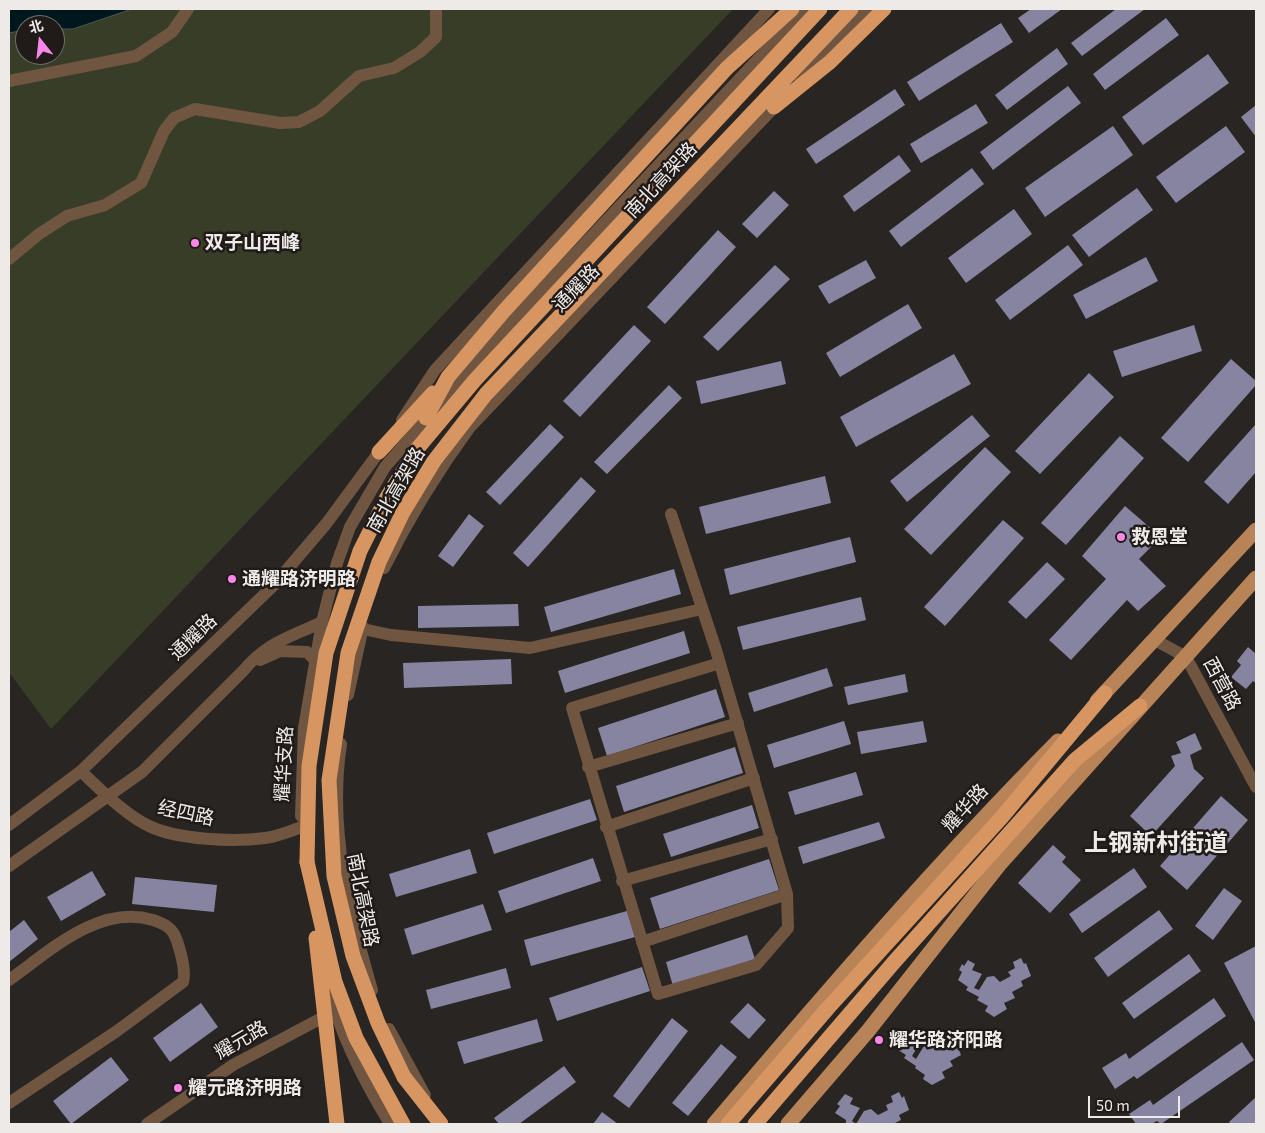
<!DOCTYPE html>
<html>
<head>
<meta charset="utf-8">
<style>
	body { margin:0 }
	#map { position:relative; width:1265px; height:1133px; overflow:hidden; background:#292522; font-family:"Exo 2","Noto Sans SC",sans-serif }
	canvas { display:block }
	.frame { position:absolute; inset:0; border:10px solid #edeae8; pointer-events:none }
	.north { position:absolute; left:15px; top:15px; width:50px; height:50px; box-sizing:border-box; background:#201b19; border:1px solid #726e6c; border-radius:50%; rotate:344deg; font-size:14px; font-weight:700; line-height:20px; text-align:center; color:#edeae8 }
	.north::after { content:''; display:block; margin:auto; width:18px; height:22px; background:#f987e9; clip-path:polygon(50% 0,100% 100%,50% 72%,0 100%) }
	.scale { position:absolute; left:1088px; top:1096px; width:92px; height:22px; box-sizing:border-box; border:2px solid #edeae8; border-top:0; padding-left:6px; font-size:15px; line-height:18px; white-space:nowrap; color:#edeae8; -webkit-text-stroke:4px #201b19; paint-order:stroke }
</style>
</head>
<body>
<div id="map">
<canvas width="1265" height="1133"></canvas>
<div class="frame"></div>
<div class="north">北</div>
<div class="scale">50 m</div>
</div>
<script>
const context = document.querySelector('canvas').getContext('2d');
context.lineJoin = 'round';
function fillPath(path, color) { context.fillStyle = color; context.fill(path, 'evenodd'); }
function strokePath(path, color, width, dash) { context.strokeStyle = color; context.lineWidth = width; context.lineCap = dash ? 'butt' : 'round'; context.setLineDash(dash || []); context.stroke(path); }
function drawText(font, color, halo, rows, align = 'center') {
  context.font = font + ' "Exo 2","Noto Sans SC",sans-serif'; context.lineWidth = 5; context.setLineDash([]); context.textBaseline = 'middle'; context.strokeStyle = halo; context.fillStyle = color; for (const [text, x, y, turn = 0] of rows) {
    context.save(); context.translate(x, y); context.rotate((+turn || 0) * Math.PI / 180); context.textAlign = isNaN(turn) ? turn : align; if (halo) context.strokeText(text, 0, 0); context.fillText(text, 0, 0); context.restore();
  }
}
fillPath(new Path2D(`
	M9 9H733L51 729 9 672ZM25 25H55V55H25Z`), '#383d28');
const water = new Path2D(`
	M9 9H132L73 29H55V25H25V30L9 33Z`);
fillPath(water, '#00171d');
strokePath(water, '#47565a', 1);
fillPath(new Path2D(`
	M1031 9H1062L1029 33 1018 18Z
	M1116 9H1145L1082 56 1071 43Z
	M1166 18 1179 35 1105 90 1093 74Z
	M1001 23 1013 42 919 101 907 82Z
	M1057 48 1068 64 1007 110 995 95Z
	M1208 54 1229 83 1143 145 1122 117Z
	M1068 86 1081 103 993 170 980 152Z
	M895 89 905 105 816 164 806 149Z
	M976 104 988 123 921 163 910 144Z
	M1256 105V137L1241 117Z
	M1113 126 1133 155 1045 217 1025 188Z
	M1226 126 1245 152 1176 203 1156 177Z
	M899 155 911 171 854 212 843 196Z
	M972 168 984 184 901 247 889 231Z
	M1137 188 1153 210 1089 257 1072 235Z
	M774 191 789 205 757 238 742 224Z
	M1014 209 1032 234 966 283 948 258Z
	M718 230 736 247 665 324 647 307Z
	M1068 245 1083 265 1010 320 995 300Z
	M1146 257 1158 281 1086 319 1073 295Z
	M866 260 876 278 829 304 818 286Z
	M775 265 790 279 718 351 703 337Z
	M908 304 922 328 840 377 826 353Z
	M634 325 651 341 580 417 563 401Z
	M1194 325 1202 351 1122 377 1113 351Z
	M954 354 971 384 856 447 840 417Z
	M1231 359 1256 381V385L1188 462 1161 438Z
	M781 361 786 384 701 404 696 381Z
	M1089 373 1114 397 1040 474 1015 451Z
	M669 385 682 398 607 474 594 462Z
	M972 415 990 436 907 502 890 481Z
	M550 424 564 437 500 505 486 492Z
	M1256 424V472L1228 504 1204 482Z
	M1120 436 1144 458 1066 545 1041 523Z
	M985 447 1011 472 931 555 904 529Z
	M825 476 831 503 706 534 699 507Z
	M581 477 596 491 528 567 513 553Z
	M1125 506 1161 537 1139 559 1166 586 1138 611 1127 600 1071 660 1049 640 1106 579 1082 556Z
	M469 514 484 526 453 567 438 556Z
	M1003 520 1024 538 945 626 924 607Z
	M850 537 856 562 730 595 724 569Z
	M1047 562 1065 579 1026 619 1008 602Z
	M674 569 681 594 551 632 544 607Z
	M861 597 866 620 743 650 737 627Z
	M518 604 519 626 418 628V606Z
	M684 631 690 653 565 693 558 671Z
	M1248 647 1256 654V683L1253 681 1246 689 1231 677 1241 665 1237 661Z
	M511 659 512 684 404 688 403 663Z
	M827 668 833 686 754 712 748 693Z
	M905 674 908 692 848 705 844 687Z
	M716 689 725 717 607 756 598 728Z
	M844 721 851 744 774 768 767 745Z
	M923 721 927 742 861 754 857 732Z
	M1195 733 1202 749 1190 755 1194 769 1204 778 1151 836 1130 816 1175 766 1171 756 1181 753 1176 742Z
	M735 747 743 773 624 812 616 786Z
	M856 772 863 795 795 815 788 792Z
	M1221 796 1248 820 1187 890 1160 866Z
	M590 799 597 820 494 854 487 833Z
	M752 805 759 828 671 857 663 834Z
	M879 822 885 838 803 864 798 847Z
	M1053 845 1066 857 1062 862 1081 880 1050 913 1018 883Z
	M470 849 477 873 396 897 389 874Z
	M593 858 601 881 506 913 498 891Z
	M769 859 779 890 660 929 650 898Z
	M1134 868 1147 887 1082 933 1069 914Z
	M92 871 106 895 61 921 47 897Z
	M135 877 217 885 214 912 132 904Z
	M1224 888 1242 901 1213 940 1195 926Z
	M483 904 492 930 412 955 404 929Z
	M1159 910 1173 929 1108 977 1094 958Z
	M627 911 635 937 531 966 524 940Z
	M24 920 38 939 9 962V932Z
	M747 935 755 959 673 986 666 962Z
	M1256 946V1024L1224 963Z
	M1189 954 1201 971 1134 1019 1122 1003Z
	M1021 958 1024 964 1026 963 1031 976 1021 981 1023 986 1012 992 1015 998 1004 1003 1007 1009 994 1017 985 1011 988 1006 977 1000 979 997 966 990 968 987 958 980 962 972 959 970 962 964 964 966 968 960 975 964 972 970 982 974 974 988 979 990 987 977 994 976 1000 982 1011 976 1008 972 1015 968 1013 962Z
	M642 967 650 991 557 1021 549 998Z
	M506 968 511 988 431 1009 426 990Z
	M1214 998 1226 1016 1137 1079 1134 1076 1115 1089 1102 1068 1126 1053 1129 1059Z
	M201 1003 218 1027 170 1062 153 1038Z
	M748 1003 766 1020 749 1039 730 1022Z
	M672 1018 688 1031 629 1108 613 1096Z
	M537 1019 543 1041 464 1064 457 1042Z
	M959 1027 962 1033 964 1031 969 1045 959 1050 961 1055 950 1061 953 1066 942 1072 945 1078 932 1085 923 1079 925 1075 915 1068 916 1066 904 1058 906 1055 895 1048 900 1041 897 1039 900 1033 902 1035 905 1029 913 1033 910 1039 920 1043 912 1056 916 1059 924 1046 931 1044 938 1050 948 1045 946 1040 953 1037 950 1031Z
	M1242 1042 1254 1060 1161 1124 1157 1121 1151 1124H1136L1129 1114 1150 1100 1153 1105Z
	M721 1044 737 1057 688 1116 672 1103Z
	M111 1057 129 1080 71 1124 53 1101Z
	M564 1066 576 1082 519 1124H499L494 1118Z
	M899 1092 902 1098 904 1096 909 1110 899 1115 901 1120 893 1124H856L864 1111 871 1109 878 1115 888 1110 886 1105 893 1102 891 1096Z
	M845 1094 853 1098 850 1104 860 1108 852 1121 856 1124H846V1120L835 1113 840 1106 837 1104Z
	M1256 1097V1124H1231L1229 1122Z
	M602 1112 618 1124H593Z`), '#8784a1');
strokePath(new Path2D(`
	M800 79 868 9
	M9 81 136 56 172 32 188 9
	M9 259 39 234 67 216 105 205 141 183 164 131 174 118 195 109 280 123 299 122 320 111 359 76 394 68 420 52 436 37V9
	M402 420 435 370 769 9
	M671 514 716 650 787 894 788 928 756 965 658 994 572 708 720 663
	M384 568C409 518 437 472 470 427L780 101
	M363 629 391 635 530 648 702 609
	M1155 640 1186 657 1256 787
	M260 660 280 651 307 652 314 659
	M348 695 363 627
	M341 744C328 828 349 911 372 990
	M588 767 738 723
	M81 771C98 788 127 816 149 826 178 840 234 842 265 838 277 837 290 831 302 827
	M301 816 304 728 322 622 337 563 350 527 385 467 512 321 805 9
	M9 825 81 771 273 586 326 524 385 444
	M606 827 754 778
	M9 866 142 772 243 671C267 642 289 638 322 622
	M622 881 772 839
	M642 942 787 894
	M326 979C339 1032 362 1078 390 1124
	M9 980C49 952 98 904 153 920 165 924 173 928 177 941 181 953 186 971 183 982L117 1031 9 1103
	M389 1029 425 1095
	M147 1124 233 1065 333 1012`), '#705541', 12);
strokePath(new Path2D(`
	M1097 701 1256 530
	M714 1124C825 993 937 863 1058 741
	M788 1124 868 1031 999 865 1256 578`), '#b98358', 15);
strokePath(new Path2D(`
	M774 107 830 62 884 9
	M426 418 448 377 504 311 727 68 792 9
	M379 452 433 393
	M307 862 309 766 326 653 360 551 386 499 417 449 475 380 820 9
	M404 1077 378 1023 353 956 334 876 329 780 348 653 379 562 403 512 434 461 486 394 851 9
	M728 1124 828 1008 1002 817 1105 693
	M755 1124 895 961 1075 760 1140 706`), '#d69561', 15);
strokePath(new Path2D(`
	M307 862 335 982 356 1038 403 1124
	M316 938 337 1124
	M404 1077 441 1124`), '#d69561', 15);
for (const [x, y, r, color] of [
	[195,243,5,"#f987e9"],
	[1121,537,5,"#f987e9"],
	[232,579,5,"#f987e9"],
	[879,1040,5,"#f987e9"],
	[178,1088,5,"#f987e9"]
]) { const dot = new Path2D(); dot.arc(x, y, r, 0, 2 * Math.PI); context.fillStyle = color; context.fill(dot); strokePath(dot, '#201b19', 2); }
drawText('19px', '#edeae8', '#201b19', [
	["南北高架路",661,180,-47],
	["通耀路",576,288,-46],
	["南北高架路",396,490,-60],
	["通耀路",193,637,-44],
	["西营路",1222,684,62],
	["耀华支路",284,764,-87],
	["耀华路",965,808,-47],
	["经四路",186,813,12],
	["南北高架路",363,900,79],
	["耀元路",241,1040,-30]
]);
drawText('bold 19px', '#edeae8', '#201b19', [
	["双子山西峰",205,243],
	["救恩堂",1131,537],
	["通耀路济明路",242,579],
	["耀华路济阳路",889,1040],
	["耀元路济明路",188,1088]
], 'left');
drawText('bold 24px', '#edeae8', '#201b19', [
	["上钢新村街道",1156,843]
]);
</script>
</body>
</html>
